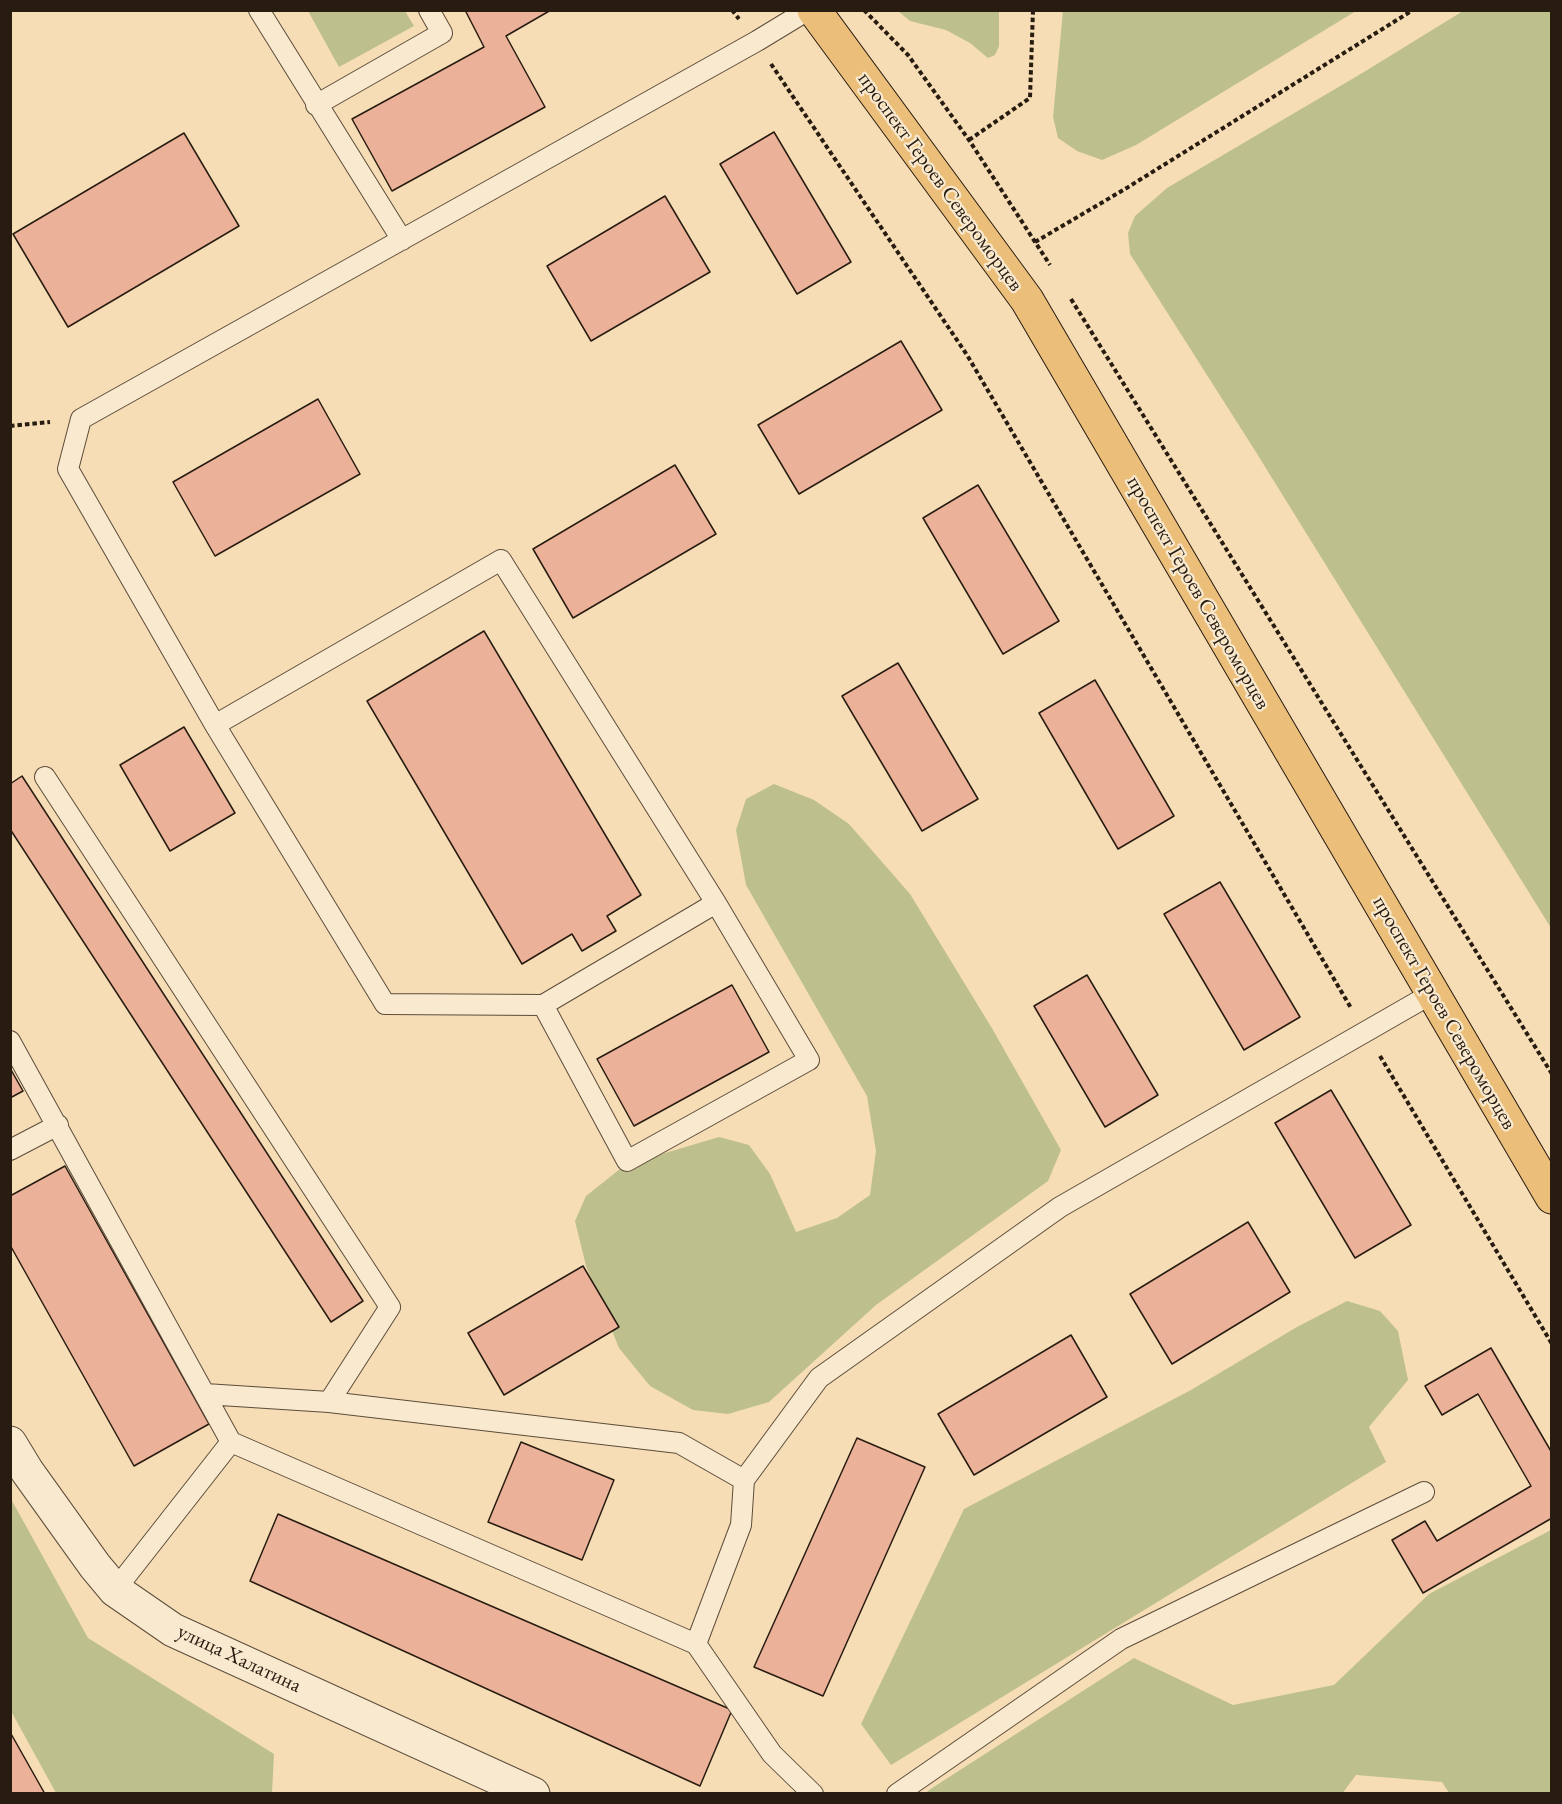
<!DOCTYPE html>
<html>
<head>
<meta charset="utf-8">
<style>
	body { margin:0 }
	#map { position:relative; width:1562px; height:1804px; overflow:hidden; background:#f6ddb5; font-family:"EB Garamond",serif }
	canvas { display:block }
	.frame { position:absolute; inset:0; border:12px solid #281c11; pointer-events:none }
</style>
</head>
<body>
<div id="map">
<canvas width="1562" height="1804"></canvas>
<div class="frame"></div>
</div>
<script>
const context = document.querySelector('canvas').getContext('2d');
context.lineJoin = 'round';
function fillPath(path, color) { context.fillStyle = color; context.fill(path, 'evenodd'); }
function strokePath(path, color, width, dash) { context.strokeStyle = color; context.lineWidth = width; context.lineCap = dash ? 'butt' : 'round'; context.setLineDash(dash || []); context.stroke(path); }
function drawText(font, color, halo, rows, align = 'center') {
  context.font = font + ' "EB Garamond",serif'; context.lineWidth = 4.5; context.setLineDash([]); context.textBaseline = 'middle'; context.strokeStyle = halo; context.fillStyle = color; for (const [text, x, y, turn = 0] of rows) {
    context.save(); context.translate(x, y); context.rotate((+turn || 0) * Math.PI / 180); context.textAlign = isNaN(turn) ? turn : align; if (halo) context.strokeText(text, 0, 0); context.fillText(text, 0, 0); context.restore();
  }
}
fillPath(new Path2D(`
	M308 11H405L414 26 339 67Z
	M898 11H999V46L995 55 988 58 970 43 946 30 910 21Z
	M1063 11V10L1356 11 1136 145 1102 160 1077 151 1058 138 1053 117Z
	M1463 11H1551V928L1254 449 1130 254 1128 233 1135 216 1167 188 1364 72Z
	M774 784 814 800 849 824 910 894 993 1030 1061 1150 1048 1181 876 1305 769 1402 728 1414 693 1410 650 1386 619 1348 586 1266 575 1221 586 1196 625 1165 719 1137 749 1145 770 1174 796 1232 837 1218 870 1195 876 1151 867 1096 746 885 736 830 746 799Z
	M1347 1301 1380 1311 1398 1331 1408 1380 1369 1427 1386 1462 891 1765 861 1724 964 1509 1191 1390 1297 1327Z
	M11 1499 88 1638 274 1754 272 1793H56L11 1711Z
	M1551 1530V1793H1449L1442 1782 1356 1775 1342 1794 926 1793 929 1790 1134 1658 1233 1705 1334 1685 1429 1594Z`), '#bdc08d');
const building = new Path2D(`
	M465 10H551L506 36 545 107 392 191 352 119 484 47Z
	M774 132 851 262 797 294 720 164Z
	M184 133 239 226 68 327 13 234Z
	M665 196 710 272 591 341 547 266Z
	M901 341 942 410 799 494 758 425Z
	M318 399 360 474 215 556 173 482Z
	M675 465 716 534 573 618 533 549Z
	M978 485 1059 621 1003 654 923 518Z
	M484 631 641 895 607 916 616 931 582 951 572 934 522 964 367 701Z
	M898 663 978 799 922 831 842 696Z
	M1095 680 1174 816 1118 849 1039 713Z
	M184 727 235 813 170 851 120 765Z
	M22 776 363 1301 331 1322 10 829V784Z
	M1220 882 1300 1017 1244 1050 1164 914Z
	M1087 975 1158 1095 1105 1127 1034 1006Z
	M732 985 769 1052 634 1126 597 1059Z
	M10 1068 23 1091 10 1098Z
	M1331 1090 1411 1225 1355 1258 1275 1123Z
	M65 1166 209 1424 134 1466 10 1245V1196Z
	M1248 1222 1290 1292 1172 1364 1130 1294Z
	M583 1266 619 1327 504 1395 468 1333Z
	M1071 1335 1107 1397 974 1475 938 1414Z
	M1491 1348 1552 1453V1518L1423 1593 1392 1540 1425 1521 1437 1541 1531 1486 1478 1394 1442 1415 1425 1386Z
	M857 1438 925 1467 823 1696 754 1667Z
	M521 1442 614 1480 582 1560 488 1522Z
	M278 1514 732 1710 700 1786 250 1581Z
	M10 1732 45 1794H10Z`);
fillPath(building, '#ebb299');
strokePath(building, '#281c11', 1.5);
const lane = new Path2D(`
	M259 10 402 240
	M316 105 442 33 429 10
	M215 725 501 560 716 903 809 1060 627 1161 543 1005 385 1004 215 725 68 469 81 419 757 41 808 10
	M45 777 390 1307 329 1402
	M543 1005 716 903
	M10 1041 231 1442 696 1644 772 1754 813 1794
	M10 1150 58 1125
	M205 1394 329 1402 679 1443 744 1480
	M115 1590 231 1442
	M696 1644 741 1525 744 1480 819 1378 1060 1207 1433 993
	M897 1794 1121 1639 1424 1492`);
const street = new Path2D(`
	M10 1443 27 1471 95 1566 115 1590 173 1630 533 1794`);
const primary = new Path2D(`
	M814 10 1027 300 1552 1197`);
strokePath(lane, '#5c4c3a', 22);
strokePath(street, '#5c4c3a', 35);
strokePath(primary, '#281c11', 35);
strokePath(new Path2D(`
	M732 10 739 19
	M864 10 908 55 969 140 1050 265
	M771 64 967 355 1351 1008
	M969 140 1030 98 1033 10
	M1035 242 1125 189 1413 10
	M1071 299 1552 1074
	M10 426 50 422
	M1380 1056 1552 1344`), '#281c11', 4, [4.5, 3]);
strokePath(lane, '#f9e9cf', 20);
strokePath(street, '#f9e9cf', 33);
strokePath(primary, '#ebbe7a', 33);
drawText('21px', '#281c11', '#f9e9cf', [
	["проспект Героев Североморцев",940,182,54],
	["проспект Героев Североморцев",1198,593,60],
	["проспект Героев Североморцев",1444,1013,60],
	["улица Халатина",239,1659,25]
]);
</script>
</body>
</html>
